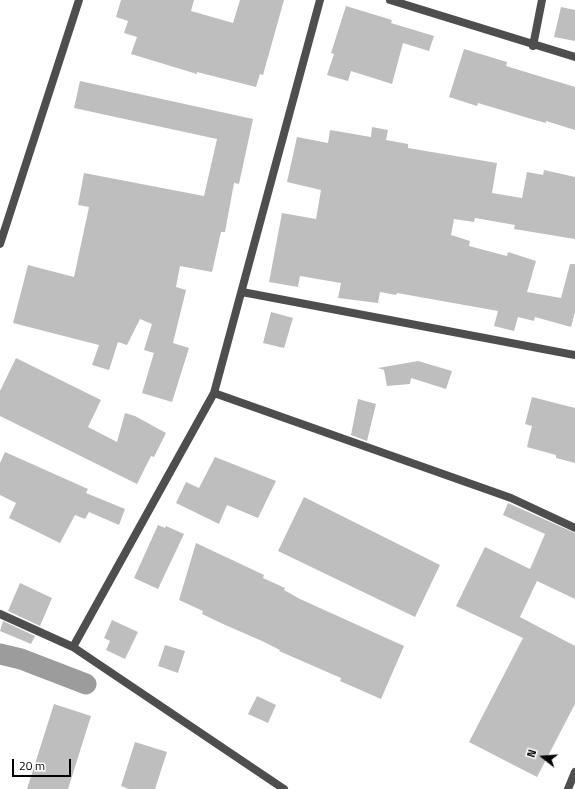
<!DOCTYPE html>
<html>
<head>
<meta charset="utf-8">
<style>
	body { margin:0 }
	#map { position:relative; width:575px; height:789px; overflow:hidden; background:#fff; font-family:"Titillium Web",sans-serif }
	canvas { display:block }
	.north { position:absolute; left:523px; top:737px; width:40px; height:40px; -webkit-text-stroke:3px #fff; paint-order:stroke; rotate:287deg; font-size:11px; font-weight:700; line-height:16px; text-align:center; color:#000 }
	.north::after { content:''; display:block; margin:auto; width:14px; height:18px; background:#000; clip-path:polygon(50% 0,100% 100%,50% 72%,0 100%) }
	.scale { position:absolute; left:12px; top:759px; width:59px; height:18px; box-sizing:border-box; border:2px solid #000; border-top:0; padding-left:5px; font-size:12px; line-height:14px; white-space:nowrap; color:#000; -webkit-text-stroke:3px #fff; paint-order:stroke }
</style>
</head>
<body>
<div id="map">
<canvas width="575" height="789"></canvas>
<div class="north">N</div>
<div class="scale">20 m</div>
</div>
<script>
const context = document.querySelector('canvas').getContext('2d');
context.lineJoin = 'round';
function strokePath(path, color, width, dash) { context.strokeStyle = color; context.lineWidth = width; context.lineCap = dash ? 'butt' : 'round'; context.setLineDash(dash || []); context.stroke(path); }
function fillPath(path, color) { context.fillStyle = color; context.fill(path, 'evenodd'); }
strokePath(new Path2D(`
	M0 654 21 659 86 684`), '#9c9c9c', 21);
fillPath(new Path2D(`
	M121 0H194L191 11 233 23 240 0H284L263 75 260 74 256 87 197 72V74L131 54 137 37 124 33 128 21 116 17Z
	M346 6 392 20 391 23 434 36 429 51 403 43 392 84 351 71 348 81 327 75 334 54 331 53Z
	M561 7 575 10V41L554 37Z
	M464 49 507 62 506 66 575 87V130L546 121V123L535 120 478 103 477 106 449 97Z
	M80 81 253 119 239 184 234 183 225 232H221L212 272 180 266 176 287 186 290 173 343 189 348 172 402 142 393 154 353 144 350 152 324 140 319 127 345 118 342 109 370 92 365 99 345 13 323 28 265 74 277 89 207 78 205 84 173 204 196 217 139 74 108Z
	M372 127 388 130 386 140 408 144V148L497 163 492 193 522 198 527 172 543 175 544 170 575 177V239L514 229 515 225 475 218 474 222 454 219 451 235 470 241 469 246 507 256 508 252 536 261 527 292 561 298 570 264H575V312L571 327 535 317 534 321 518 317 514 331 494 326 498 311 397 293 396 295 380 292 378 303 338 298 341 283 300 276 298 287 269 282 282 213 316 219 321 190 287 182 297 137 328 143 330 130 371 137Z
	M271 312 293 318 284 348 263 343Z
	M16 358 101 400 88 427 117 442 125 413 135 416 166 433 154 457 151 456 137 484 0 416V391Z
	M418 361 452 371 446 389 411 378 410 384 387 386 384 370 378 368Z
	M532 397 575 408V463L556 458V455L527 447 532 426 525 424Z
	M358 399 376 404 367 441 351 435Z
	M5 452 88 489 86 493 125 509 119 525 89 512 85 519 75 515 60 543 9 518 16 503 0 495V463Z
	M215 457 276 481 258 518 227 505 219 524 176 503 186 482 199 488Z
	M304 497 440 565 415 617 278 551Z
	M508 503 575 533V599L537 581 520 617 575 646V704L537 777 469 742 523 638 456 606 485 547 530 569 545 534 503 515Z
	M158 525 165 528 166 526 184 534 158 589 134 578Z
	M196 543 264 575 263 578 285 588 284 590 300 599 404 646 381 699 340 681 341 678 279 651 280 650 262 641 223 624 202 614 203 611 179 600Z
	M20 583 52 598 40 626 8 611Z
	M112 620 138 632 125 659 106 650 110 641 104 638Z
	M3 621 35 636 31 644 0 631Z
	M165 645 185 651 178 673 158 666Z
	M257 696 276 705 268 723 248 714Z
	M54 704 91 716 68 789H27Z
	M135 742 167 752 155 789H129L121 786Z`), '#bebebe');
strokePath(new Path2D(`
	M320 0 214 393 511 498 575 528
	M533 46 542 0
	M0 244 79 0
	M242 292 575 355
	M0 614 73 647 284 789
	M73 647 214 393
	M568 789 575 772`), '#4e4e4e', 8);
strokePath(new Path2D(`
	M390 0 575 57`), '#4e4e4e', 8);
</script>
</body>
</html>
